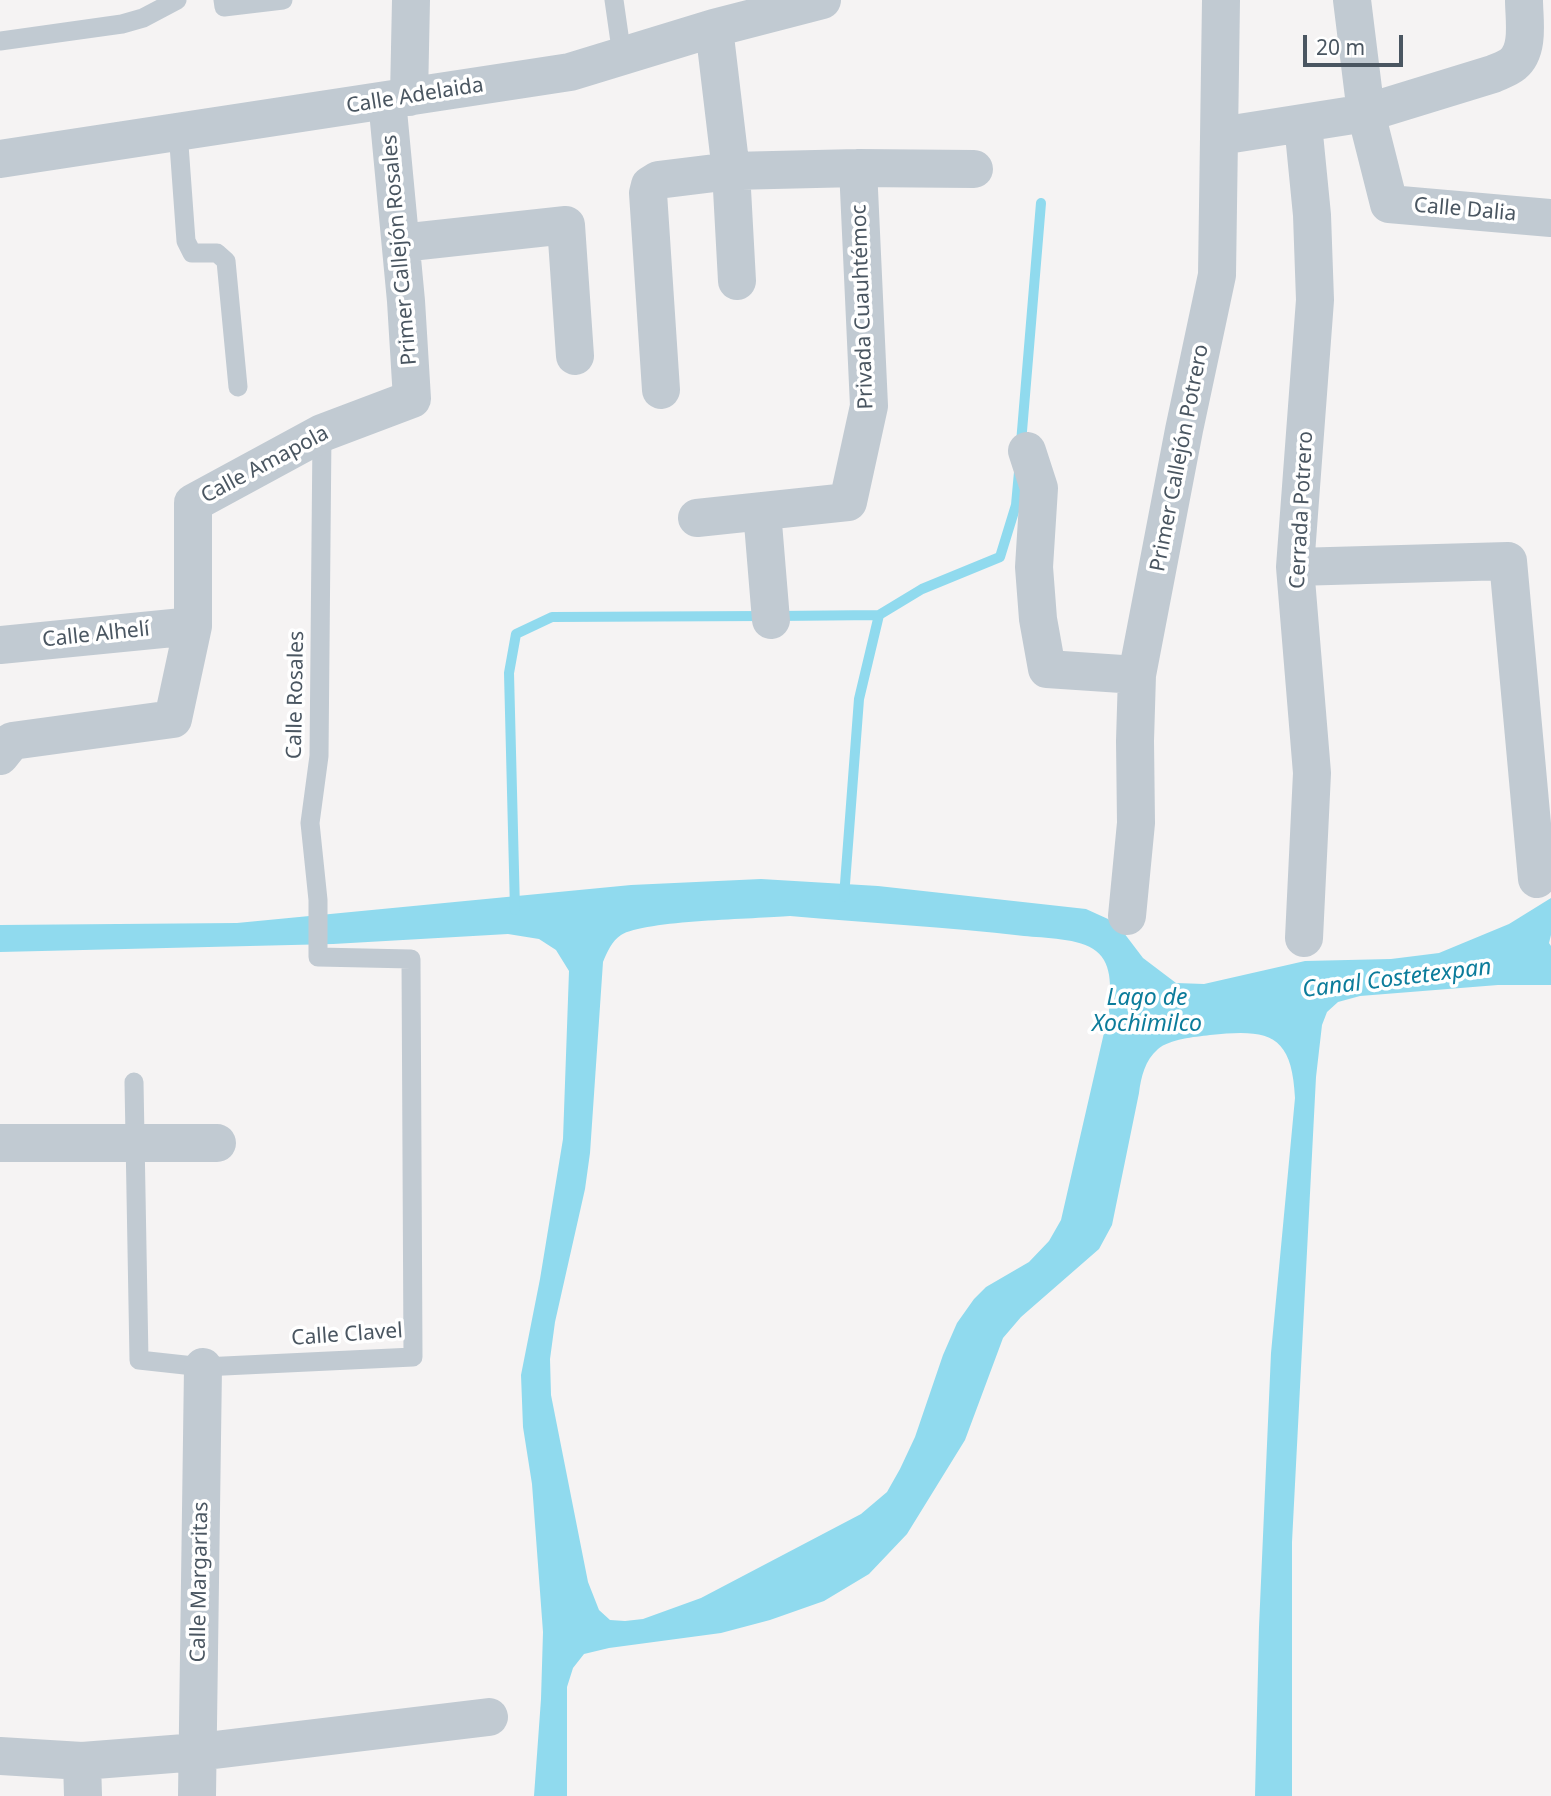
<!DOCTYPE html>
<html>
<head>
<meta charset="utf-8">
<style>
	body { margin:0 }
	#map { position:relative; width:1551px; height:1796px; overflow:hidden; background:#f5f3f3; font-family:"Noto Sans",sans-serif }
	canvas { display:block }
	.scale { position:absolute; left:1303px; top:35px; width:100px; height:32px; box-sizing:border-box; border:4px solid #4a5661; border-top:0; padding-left:9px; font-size:21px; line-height:24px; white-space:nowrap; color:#4a5661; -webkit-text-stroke:5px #fff; paint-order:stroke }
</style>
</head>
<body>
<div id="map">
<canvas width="1551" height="1796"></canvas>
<div class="scale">20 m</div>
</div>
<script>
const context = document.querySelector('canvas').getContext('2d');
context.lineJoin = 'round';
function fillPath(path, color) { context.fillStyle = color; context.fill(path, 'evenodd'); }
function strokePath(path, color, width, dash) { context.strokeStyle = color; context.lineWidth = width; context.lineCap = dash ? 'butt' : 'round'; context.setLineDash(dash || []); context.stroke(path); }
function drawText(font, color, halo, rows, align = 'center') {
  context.font = font + ' "Noto Sans",sans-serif'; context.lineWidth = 7; context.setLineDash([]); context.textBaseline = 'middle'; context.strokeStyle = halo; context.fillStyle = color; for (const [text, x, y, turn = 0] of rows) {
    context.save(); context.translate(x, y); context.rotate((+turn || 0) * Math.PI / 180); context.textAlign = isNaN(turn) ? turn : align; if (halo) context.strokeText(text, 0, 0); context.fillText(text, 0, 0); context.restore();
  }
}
fillPath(new Path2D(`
	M761 879 878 886 1086 909 1108 919 1124 933 1143 958 1176 983 1204 984 1305 961 1391 959 1439 953 1509 924 1551 898V935L1549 943 1551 946V985H1498L1360 996 1338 1002 1327 1012 1322 1025 1316 1077 1292 1542V1796H1255L1259 1627 1271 1353 1295 1098C1292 1033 1268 1029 1210 1035 1194 1037 1170 1039 1158 1049 1145 1060 1141 1077 1139 1093L1112 1225 1099 1249 1021 1317 1003 1338 965 1440 907 1534 869 1574 824 1601 770 1620 721 1633 609 1648 584 1654 573 1668 567 1687V1796H534L541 1699 543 1632 532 1484 523 1427 521 1375 540 1279 563 1139 569 971 556 950 539 939 508 934 333 944 0 952V925L237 923 631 885ZM790 916C868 923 946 927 1024 936 1043 938 1081 938 1096 951 1114 965 1110 992 1109 1011L1061 1220 1049 1241 1029 1262 986 1287 974 1299 957 1323 943 1355 915 1437 900 1469 887 1492 861 1514 701 1598 643 1619 625 1621 610 1620 599 1610 588 1582 551 1395 550 1359 555 1322 585 1189 590 1153 603 962C607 952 612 941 621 935 645 920 756 919 790 916Z`), '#90daee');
strokePath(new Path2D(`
	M1021 443 1041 203
	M778 616 879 615
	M844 897 859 699 879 615 922 589 1000 557 1016 505 1019 472
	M515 910 509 673 516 634 552 617 763 616`), '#90daee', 10);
strokePath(new Path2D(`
	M223 0 224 7 283 0
	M614 0 622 56
	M0 41 122 24 143 18 177 0
	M178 131 186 241 192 253H217L226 261 238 387
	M134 1082 139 1360 203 1367 413 1357 411 959 318 957V900L310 823 319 756 322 433`), '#c1cad2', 19);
strokePath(new Path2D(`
	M1352 0 1366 113 1389 204 1551 218
	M714 28 731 171 737 281
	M409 97 411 0
	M1303 124 1312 215 1315 300 1295 567 1312 773 1304 938
	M1220 136 1366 113 1493 74C1499 71 1507 69 1513 64 1530 50 1524 19 1524 0
	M0 159 570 72 714 28 822 0
	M401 243 566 225 575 356
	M661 390 648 193 650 185 658 180 731 171 858 168 974 169
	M1027 451 1039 488 1034 567 1038 619 1047 669 1137 675
	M762 511 771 620
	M697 518 848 502 869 406 858 168
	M1295 567 1508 561 1537 879
	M0 645 193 626
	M0 756 12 741 173 719 193 626V503L322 433 412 399 406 301 387 100
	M1127 916 1136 823 1135 741 1137 675 1184 430 1217 275 1221 0
	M0 1143H217
	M0 1756 82 1761 198 1752 489 1717
	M82 1761 83 1796
	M197 1796 203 1367`), '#c1cad2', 38);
drawText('21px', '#4a5661', '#fff', [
	["Calle Adelaida",415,96,-9],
	["Calle Dalia",1465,210,5],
	["Primer Callejón Rosales",400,250,-95],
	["Privada Cuauhtémoc",863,307,-92],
	["Primer Callejón Potrero",1180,458,-79],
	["Calle Amapola",265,465,-28],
	["Cerrada Potrero",1302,510,-87],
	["Calle Alhelí",96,635,-6],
	["Calle Rosales",296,695,-89],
	["Calle Clavel",347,1335,-4],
	["Calle Margaritas",200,1582,-89]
]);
drawText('italic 23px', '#0c7c9b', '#fff', [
	["Canal Costetexpan",1397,979,-7],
	["Lago de",1147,998],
	["Xochimilco",1147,1024]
]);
</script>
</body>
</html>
